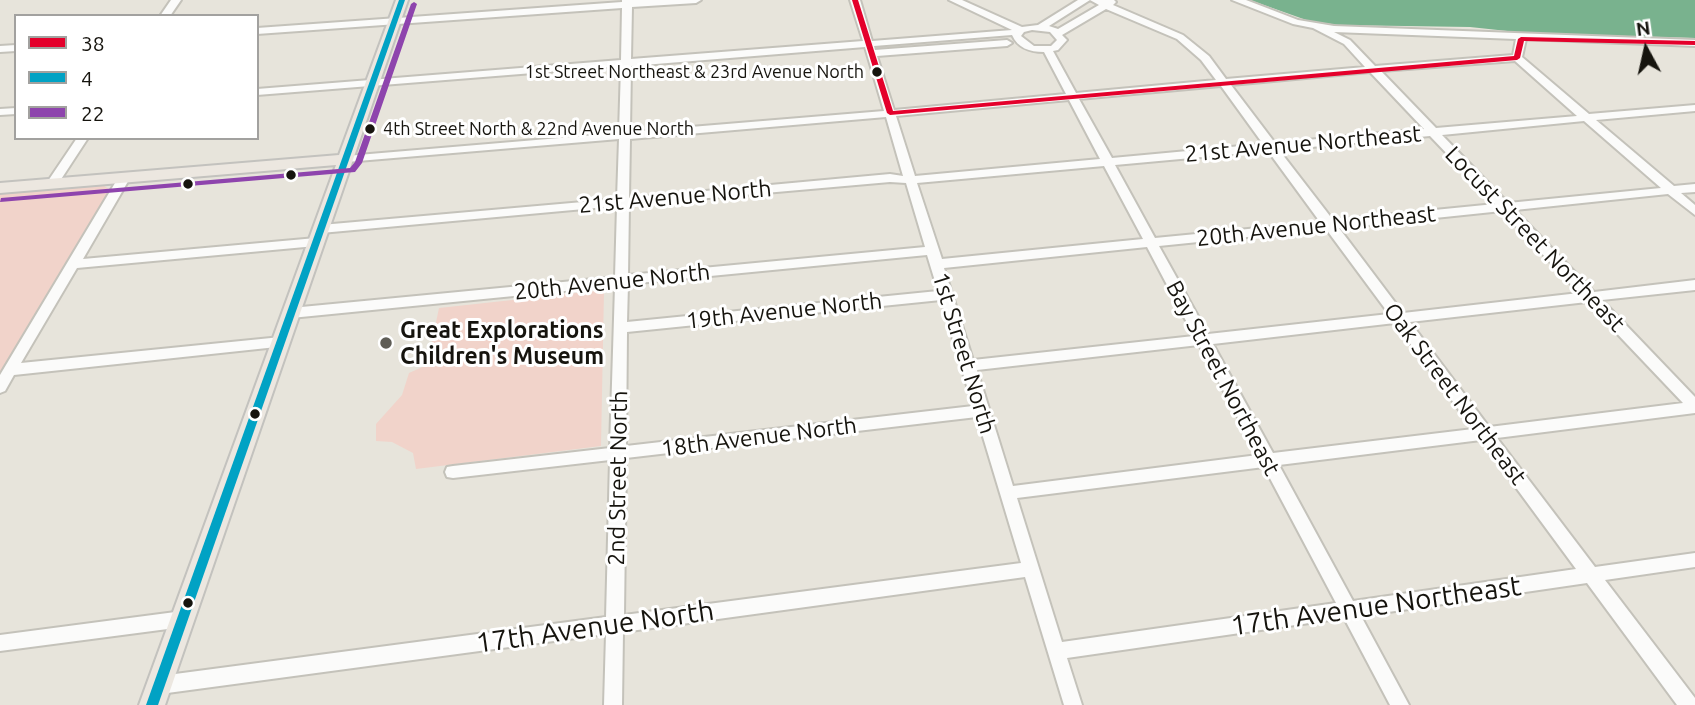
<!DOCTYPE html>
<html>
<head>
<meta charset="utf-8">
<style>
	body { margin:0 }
	#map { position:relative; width:1695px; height:705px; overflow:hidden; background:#e7e4db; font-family:Ubuntu,sans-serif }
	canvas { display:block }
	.legend { position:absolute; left:14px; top:14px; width:245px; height:126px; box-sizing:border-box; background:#fff; border:2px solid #a2a19f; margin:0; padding:9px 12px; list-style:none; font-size:21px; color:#16140e }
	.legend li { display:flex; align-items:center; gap:14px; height:35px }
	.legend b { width:35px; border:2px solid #a2a19f }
	.north { position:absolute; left:1611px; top:14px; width:70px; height:70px; -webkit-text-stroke:5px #fff; paint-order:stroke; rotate:352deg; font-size:19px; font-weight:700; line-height:28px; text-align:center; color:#16140e }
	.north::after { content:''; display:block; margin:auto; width:24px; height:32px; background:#16140e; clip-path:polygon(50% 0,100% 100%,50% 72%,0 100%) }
</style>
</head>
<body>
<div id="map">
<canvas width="1695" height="705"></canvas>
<ul class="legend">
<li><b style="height:9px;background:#e4002b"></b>38</li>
<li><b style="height:9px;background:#01a2c4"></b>4</li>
<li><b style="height:9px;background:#8e44ad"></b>22</li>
</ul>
<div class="north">N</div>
</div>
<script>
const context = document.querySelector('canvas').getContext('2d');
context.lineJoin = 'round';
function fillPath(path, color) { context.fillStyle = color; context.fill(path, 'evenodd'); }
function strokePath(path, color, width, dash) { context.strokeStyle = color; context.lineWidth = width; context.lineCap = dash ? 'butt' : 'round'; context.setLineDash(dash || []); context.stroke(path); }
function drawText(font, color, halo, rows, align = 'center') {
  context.font = font + ' Ubuntu,sans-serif'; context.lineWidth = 6; context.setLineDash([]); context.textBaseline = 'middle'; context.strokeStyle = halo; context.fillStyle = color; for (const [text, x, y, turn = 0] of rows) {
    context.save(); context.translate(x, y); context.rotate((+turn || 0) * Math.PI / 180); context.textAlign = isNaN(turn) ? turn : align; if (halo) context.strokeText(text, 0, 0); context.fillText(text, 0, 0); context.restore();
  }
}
fillPath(new Path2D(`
	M103 185 110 190 0 378V194Z
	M604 290 601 446 416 469 413 453 392 442 376 441V424L402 395 409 373 427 365 439 308Z`), '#f1d3ca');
fillPath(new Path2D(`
	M1250 0H1695V38L1526 33 1470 27 1339 25 1309 21Z`), '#79b28e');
const minor = new Path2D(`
	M171 0H181L170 16H160Z
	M622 0H701L696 3 632 7 631 59 863 41 850 0H860L872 41 1012 30 949 0H962L1022 27 1038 25 1078 0H1114L1116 2 1113 5 1183 35 1209 56 1226 79 1365 67 1344 44 1313 28 1293 24 1232 0H1246L1298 20 1334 26 1695 40V46L1526 39 1522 57 1589 114 1695 105V111L1596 120 1674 186 1695 184V192L1681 193 1695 205V215L1668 194 1515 210 1594 292 1695 280V290L1602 300 1695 397V413L1497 438 1595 567 1695 553V567L1605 580 1695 698V705H1677L1587 583 1361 616 1409 705H1390L1344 618 1067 658 1082 705H1064L1025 577 623 632 622 705H604L606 634 160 694 153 691 151 685 153 679 160 676 606 617 610 460 453 478 447 477 445 472 447 467 453 466 610 448 615 286 291 318 284 313 291 308 615 277 617 206 321 233 315 229 321 225 617 199 619 139 346 162 340 159 346 156 619 133 621 66 257 95V89L621 60 622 8 257 34V28L622 2ZM1090 0 1099 5 1058 29 1049 26ZM1106 9 1177 39 1201 60 1216 80 1076 93 1053 51 1058 50 1067 40 1062 35ZM1032 30 1050 32 1057 40 1051 46H1034L1021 36 1024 32ZM1334 32 1516 39 1513 55 1375 66 1350 40ZM1012 35C1018 48 1029 52 1044 52L1066 94 894 110 877 56 1007 46 1012 43 1007 40 875 50 874 46ZM865 47 884 111 630 132 631 66ZM1515 61 1577 116 1436 128 1381 71ZM1370 72 1424 129 1275 143 1231 85ZM1221 86 1263 144 1112 158 1079 99ZM1069 100 1100 159 915 176 896 116ZM886 117 903 176 890 174 629 198 630 139ZM1584 121 1661 188 1508 203 1442 135ZM1430 136 1495 204 1333 220 1279 150ZM1268 151 1320 222 1155 238 1115 165ZM1104 166 1143 239 942 259 917 183ZM890 182 906 183 925 247 628 275 629 205ZM1502 211 1579 293 1403 313 1339 228ZM1326 229 1389 314 1208 334 1159 246ZM1147 247 1194 336 973 360 944 268ZM927 255 938 291 627 322 628 284ZM941 300 973 406 626 446 627 332ZM1587 302 1683 403 1489 427 1410 322ZM1395 323 1473 429 1273 453 1213 344ZM1199 345 1258 455 1013 486 977 370ZM977 417 1021 563 624 615 626 458ZM1481 440 1576 569 1353 601 1279 465ZM1264 467 1336 603 1062 642 1017 498Z
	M16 45V51L0 52V46Z
	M16 108V114L0 115V109Z
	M77 138H88L56 187H48L46 184Z
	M124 174 130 178 83 259 316 238 322 242 316 246 77 268 21 363 281 337 286 338 288 342 286 346 14 375 5 391 0 393V375L118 178Z
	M183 611 189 613 192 619 189 625 183 627 0 651V635Z`);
const major = new Path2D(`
	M396 0H408L165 705H139L336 165 0 193V183L339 155Z`);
strokePath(minor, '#c4c2ba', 4);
strokePath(major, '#c3c2be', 4);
fillPath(minor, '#fbfbfa');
fillPath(major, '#ece7e0');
fillPath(new Path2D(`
	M852 0H858L893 111 1514 56 1518 39 1521 37 1695 41V45L1524 41 1520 58 1517 60 890 115 887 113Z`), '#e4002b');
fillPath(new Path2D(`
	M399 0H405L158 705H146Z`), '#01a2c4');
fillPath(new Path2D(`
	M414 2 417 4 362 163 355 172 0 202 1 198 350 168 355 162 411 4Z`), '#8e44ad');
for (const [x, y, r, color] of [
	[877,72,6,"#16140e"],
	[370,129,6,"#16140e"],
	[291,175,6,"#16140e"],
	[188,184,6,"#16140e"],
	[386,343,7,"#5f5d56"],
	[255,414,6,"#16140e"],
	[188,603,6,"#16140e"]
]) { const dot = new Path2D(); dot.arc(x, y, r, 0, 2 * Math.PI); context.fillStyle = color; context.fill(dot); strokePath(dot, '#fff', 2.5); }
drawText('18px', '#16140e', '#fff', [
	["1st Street Northeast & 23rd Avenue North",864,72],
	["4th Street North & 22nd Avenue North",383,129,"left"]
], 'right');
drawText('23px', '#16140e', '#fff', [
	["21st Avenue Northeast",1303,144,-5],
	["21st Avenue North",675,197,-5],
	["20th Avenue Northeast",1316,226,-6],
	["Locust Street Northeast",1535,239,46],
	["20th Avenue North",612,282,-6],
	["19th Avenue North",784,311,-6],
	["1st Street North",964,353,73],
	["Bay Street Northeast",1223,378,62],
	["Oak Street Northeast",1455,394,53],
	["18th Avenue North",759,437,-7],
	["2nd Street North",618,478,-89]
]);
drawText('bold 23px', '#16140e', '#fff', [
	["Great Explorations",400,330],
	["Children's Museum",400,356]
], 'left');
drawText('28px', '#16140e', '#fff', [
	["17th Avenue Northeast",1376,606,-8],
	["17th Avenue North",595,627,-8]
]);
</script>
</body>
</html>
